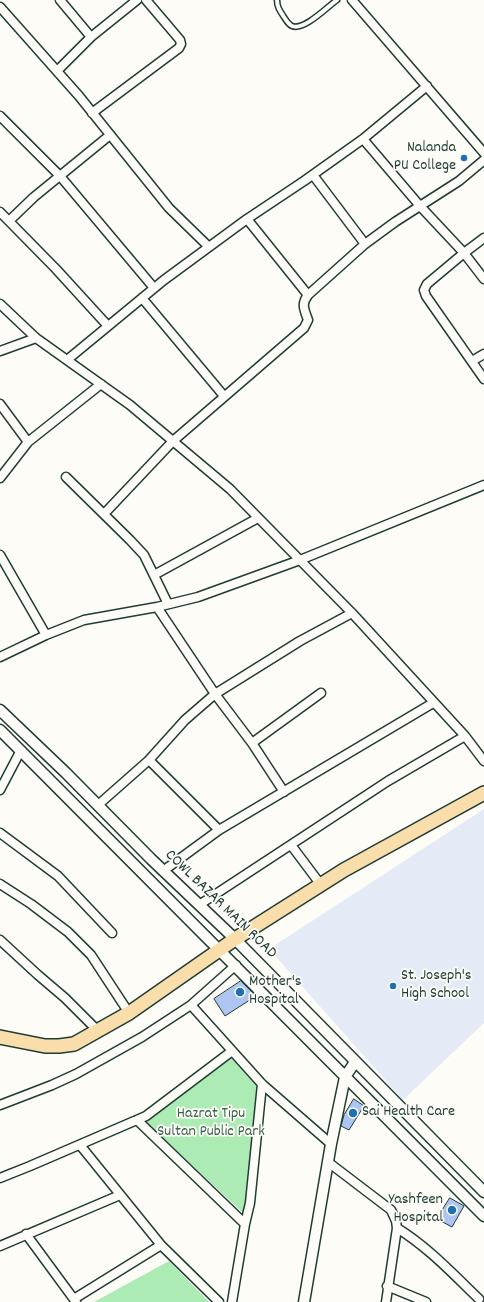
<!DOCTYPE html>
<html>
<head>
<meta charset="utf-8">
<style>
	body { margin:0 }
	canvas { display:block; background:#fdfcf7 }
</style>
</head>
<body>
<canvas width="484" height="1302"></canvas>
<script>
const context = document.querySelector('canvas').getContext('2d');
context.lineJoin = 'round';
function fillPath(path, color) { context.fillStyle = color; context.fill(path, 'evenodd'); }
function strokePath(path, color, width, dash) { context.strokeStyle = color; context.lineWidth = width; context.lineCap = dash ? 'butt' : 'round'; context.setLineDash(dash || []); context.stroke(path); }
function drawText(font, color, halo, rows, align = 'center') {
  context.font = font + ' Dekko,sans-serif'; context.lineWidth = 3.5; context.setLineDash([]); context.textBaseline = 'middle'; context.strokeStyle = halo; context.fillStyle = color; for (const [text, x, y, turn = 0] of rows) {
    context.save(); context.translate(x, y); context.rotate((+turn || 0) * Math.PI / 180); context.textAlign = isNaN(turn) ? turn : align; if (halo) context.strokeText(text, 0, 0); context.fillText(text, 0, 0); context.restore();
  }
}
fillPath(new Path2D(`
	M484 809V1023L403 1100 269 949Z`), '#e5ebf6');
fillPath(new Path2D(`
	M230 1057 257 1087 246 1199 243 1213 145 1121Z
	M169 1261 209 1302H94Z`), '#acebb3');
const building = new Path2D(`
	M241 981 256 996 225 1016 214 999Z
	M354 1099 364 1106 349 1130 341 1126 344 1115Z
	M450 1198 464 1206 452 1227 437 1219Z`);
fillPath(building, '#aec4f3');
strokePath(building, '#1f3d34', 1);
const service = new Path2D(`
	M277 0C277 7 280 11 284 17 286 20 288 24 292 26 304 31 327 7 337 0`);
const minor = new Path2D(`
	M60 0 91 37
	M352 0 484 153
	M0 7 79 96 169 208 209 247
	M57 71 91 37 137 0
	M92 113 179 48 181 44 180 40 146 0
	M0 116 60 176 154 288
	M363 139 420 206 464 253 427 284 424 290 426 296 484 379
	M313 175 365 244
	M0 212 56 269 108 326
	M247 219 308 295
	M9 221 34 197 110 135
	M484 238 464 253 484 279
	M142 298 224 396
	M0 304 36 338 130 405 230 489 352 613 465 736 484 761
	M0 351 36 338
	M67 360 164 280 247 219 304 181 363 139 427 86
	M472 361 484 354
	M0 404 28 442
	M66 477 130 540 144 555 168 604
	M0 478 28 442 101 384
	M104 514 173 441 304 328 308 320C304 309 301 304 308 295L365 244 395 222 459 181 484 160
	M0 555 46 635
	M154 575 258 518
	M157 607 215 694 252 743 284 792
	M0 657 46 635 84 620 157 607 198 597 300 560 484 485
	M252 743 321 693
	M149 760 219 830
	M0 790 21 750
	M98 805 149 760 185 720 215 694 300 641 352 613
	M0 833 58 876 112 933
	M291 845 321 885
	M163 871 219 830 433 703
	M0 884 31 904 68 932 91 955 129 1013
	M199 905 388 781 465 736
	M0 940 38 975 65 998 98 1031
	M191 1005 262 1084 331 1144
	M0 1105 52 1085 76 1074 142 1037 191 1005 236 965
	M137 1120 245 1224 232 1302
	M80 1145 161 1245 219 1302
	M328 1162 391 1210 396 1221 397 1228 386 1302
	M0 1178 30 1166 146 1116 232 1051
	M245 1224 250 1203 262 1084
	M397 1228C428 1247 453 1274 479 1299
	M26 1234 76 1302
	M0 1246 120 1195
	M387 1286 426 1302
	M74 1299 161 1245`);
const tertiary = new Path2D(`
	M0 710 66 773 151 859 235 939 484 1192
	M0 730 484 1216
	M304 1302 331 1144 345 1077 355 1062`);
const primary = new Path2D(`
	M0 1037 45 1046H59L74 1044 129 1013 235 939 344 870 484 793`);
strokePath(service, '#1f3d34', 7);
strokePath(minor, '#1f3d34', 11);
strokePath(tertiary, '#1f3d34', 13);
strokePath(primary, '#1f3d34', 16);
strokePath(service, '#fdfcf7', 4);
strokePath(minor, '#fdfcf7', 8);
strokePath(tertiary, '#fdfcf7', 10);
strokePath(primary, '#f9deab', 13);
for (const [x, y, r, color] of [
	[464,158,4,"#1f6fb2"],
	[393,986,4,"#1f6fb2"],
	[240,992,5,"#1f6fb2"],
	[353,1113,5,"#1f6fb2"],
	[452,1210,5,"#1f6fb2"]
]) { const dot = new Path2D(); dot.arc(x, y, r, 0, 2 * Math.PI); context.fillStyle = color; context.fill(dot); strokePath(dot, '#fdfcf7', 1.5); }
drawText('16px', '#1f3d34', '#fdfcf7', [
	["Nalanda",456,149,"right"],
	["PU College",456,167,"right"],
	["St. Joseph's",401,977],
	["High School",401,995],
	["Mother's",249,983],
	["Hospital",249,1001],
	["Sai Health Care",362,1113],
	["Yashfeen",443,1201,"right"],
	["Hospital",443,1219,"right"]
], 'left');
drawText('16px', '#1f3d34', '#fdfcf7', [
	["COWL BAZAR MAIN ROAD",220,905,44]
]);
drawText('16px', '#3b604d', '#fdfcf7', [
	["Hazrat Tipu",211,1115],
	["Sultan Public Park",211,1133]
]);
</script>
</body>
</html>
